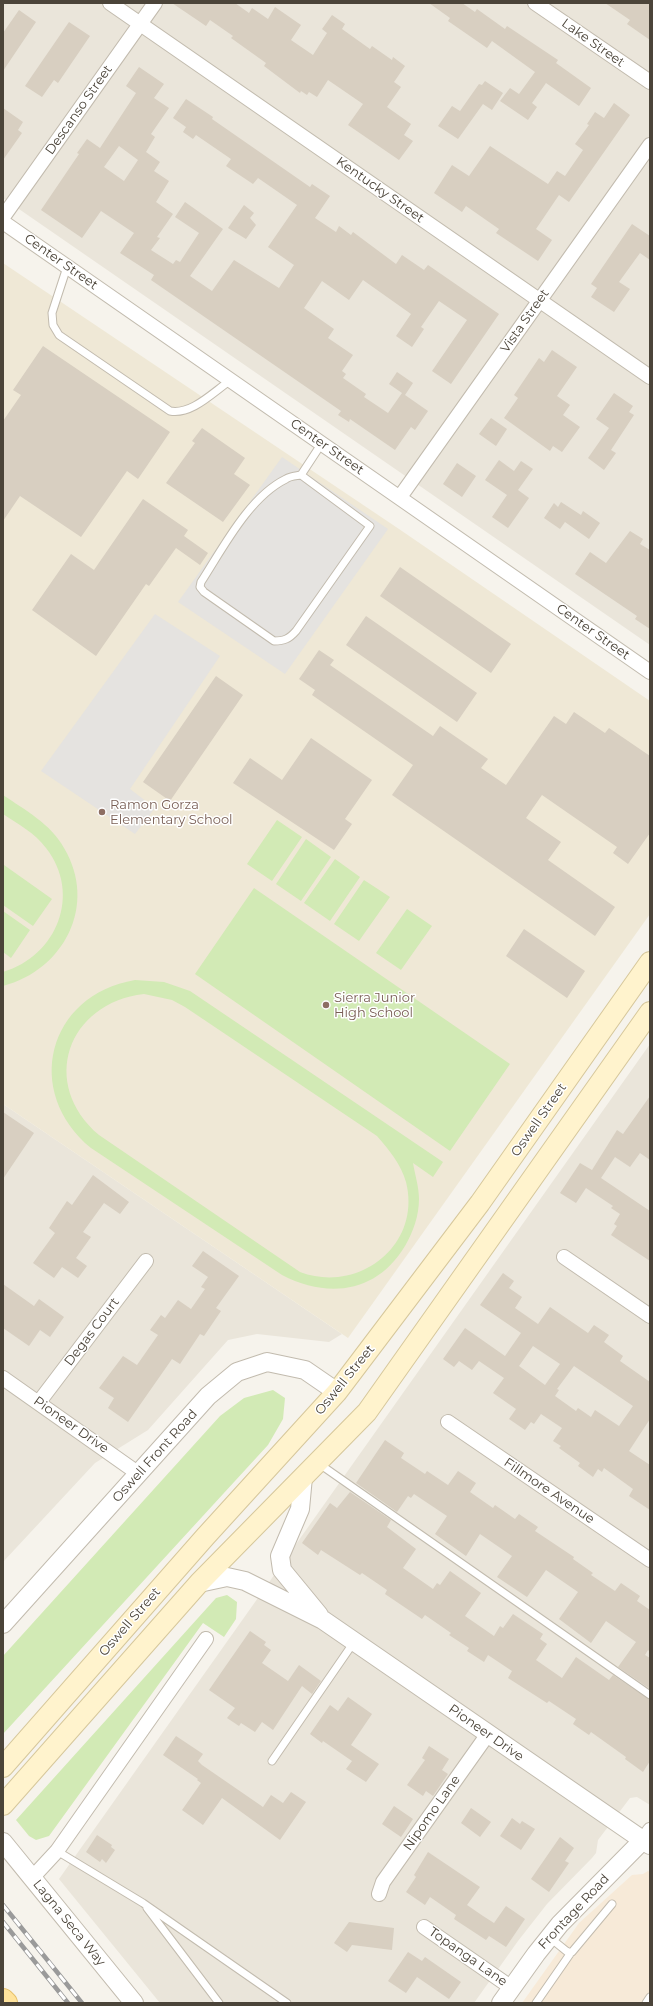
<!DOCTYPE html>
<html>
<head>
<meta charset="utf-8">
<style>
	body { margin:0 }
	#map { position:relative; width:653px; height:2006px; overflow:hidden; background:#f6f3ec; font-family:Montserrat,sans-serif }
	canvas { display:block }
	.frame { position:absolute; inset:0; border:4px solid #4b4439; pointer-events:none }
</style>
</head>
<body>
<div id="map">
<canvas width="653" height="2006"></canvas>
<div class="frame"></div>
</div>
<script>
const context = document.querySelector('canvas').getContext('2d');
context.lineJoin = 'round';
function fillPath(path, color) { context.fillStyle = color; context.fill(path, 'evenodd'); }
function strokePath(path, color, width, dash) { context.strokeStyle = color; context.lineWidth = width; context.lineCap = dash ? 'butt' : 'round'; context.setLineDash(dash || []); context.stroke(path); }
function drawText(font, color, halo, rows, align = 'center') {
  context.font = font + ' Montserrat,sans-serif'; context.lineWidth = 3; context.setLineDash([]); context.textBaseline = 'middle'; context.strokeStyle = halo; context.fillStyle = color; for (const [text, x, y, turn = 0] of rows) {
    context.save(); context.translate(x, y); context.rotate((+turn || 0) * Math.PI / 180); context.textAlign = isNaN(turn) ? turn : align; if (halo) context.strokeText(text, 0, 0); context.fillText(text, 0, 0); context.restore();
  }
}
fillPath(new Path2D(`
	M3 3H650V645L3 198Z
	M650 1044V1805L637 1797 630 1798 598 1840 596 1853 592 1858 547 1904 518 1941 474 2003H160L59 1879Z
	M3 1104 342 1334 329 1342 257 1334 228 1340 148 1430 95 1463 3 1562Z`), '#eae5da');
fillPath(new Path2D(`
	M648 1871 650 1872V2003H522L579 1923 632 1875 643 1874Z`), '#f7ead8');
fillPath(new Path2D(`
	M3 263 399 529 650 701V914L348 1338 3 1104Z`), '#efe8d6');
fillPath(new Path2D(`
	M3 795C25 810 51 824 64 848 98 905 64 970 3 986V972C57 956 82 894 46 848 35 833 18 824 3 814Z
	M277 820 302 837 272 881 247 864Z
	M306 839 331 857 301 901 276 884Z
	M335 859 360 877 330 921 304 903Z
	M4 865 52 899 33 926 3 905Z
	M364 880 390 897 359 941 334 924Z
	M254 888 510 1064 450 1151 195 974Z
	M407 909 432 926 401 970 376 953Z
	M3 911 30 930 11 958 3 952Z
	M135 980 164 982 190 991 443 1162 433 1177 413 1163C415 1175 419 1187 419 1199 419 1216 413 1232 405 1246 377 1293 328 1299 282 1275L91 1148C23 1092 47 995 135 980ZM144 994 172 1000 185 1007 377 1136C389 1150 401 1164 406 1182 422 1246 358 1294 300 1272L99 1135C39 1084 67 1003 144 994Z
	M273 1390 285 1398 283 1419 268 1445 3 1734V1656L220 1416 244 1398Z
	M227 1595 237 1602 236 1619 224 1637 203 1623 49 1836 36 1840 29 1836 16 1820 216 1598Z`), '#d2eab5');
fillPath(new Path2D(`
	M282 457 388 529 285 674 178 602Z
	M155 614 220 656 130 789 155 808 135 834 41 771Z`), '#e5e3e0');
fillPath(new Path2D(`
	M172 3H235L249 13 252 8 268 19 275 7 301 25 291 40 313 55 327 33 322 29 332 15 345 24 342 29 370 49 372 46 392 60 393 57 405 66 394 82 401 87 387 107 411 124 404 135 413 141 399 160 348 125 363 104 328 80 317 97 309 92 307 95 301 91 300 93 264 66 266 63 231 38 233 36 210 20 206 26Z
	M429 3H462L475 12 477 9 505 29 507 26 558 60 556 63 591 88 579 106 546 83 532 103 537 107 528 120 500 101 510 88 519 94 535 72 492 41 487 48 448 21 450 18Z
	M605 3H650V40L627 24 630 20Z
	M19 10 36 22 3 71V33Z
	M69 22 90 36 58 83 54 80 42 97 25 86Z
	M139 67 164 84 154 98 169 108 151 134 155 137 146 152 160 162 154 171 169 181 156 202 173 214 157 237 160 238 151 250 173 264 176 260 180 262 199 233 175 217 185 202 223 229 190 276 212 291 234 260 279 288 294 265 268 247 297 205 258 178 253 184 226 166 231 159 196 135 193 139 183 132 186 127 173 118 186 99 213 117 212 119 310 187 312 184 330 196 315 218 336 232 339 226 351 235 353 232 396 264 402 255 424 270 428 265 499 314 451 384 432 371 467 320 439 301 421 327 424 329 412 347 396 336 411 314 363 280 349 300 322 281 304 308 334 329 328 338 353 355 342 371 346 374 343 378 366 394 364 397 388 413 402 393 389 384 397 372 413 383 405 395 428 411 415 430 411 427 395 450 350 419 349 422 338 415 341 411 151 280 154 275 120 253 134 233 101 211 82 238 41 210 79 154 77 153 87 139 100 148 136 93 126 86ZM119 146 138 160 124 181 104 167Z
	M485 81 503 93 492 110 483 104 458 139 438 126 452 106 460 111 479 84 482 85Z
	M614 103 630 115 569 202 559 195 536 229 552 240 538 261 496 233 499 229 466 206 462 212 434 193 452 165 469 176 490 146 548 184 557 171 565 176 583 150 575 144 589 125 587 124 595 112 604 118Z
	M3 108 23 122 18 130 22 133 3 160Z
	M244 205 254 213 250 218 256 225 246 239 228 228Z
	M632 224 650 236V260L640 253 619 282 630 289 614 312 591 297 597 288 591 284Z
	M43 346 170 432 138 479 127 471 81 537 20 496 3 521V421L21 395 13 390Z
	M552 350 577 367 557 396 570 405 563 415 580 427 562 452 553 446 550 451 504 418 518 398 514 395 539 358 544 362Z
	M614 393 633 406 629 412 634 415 611 450 616 453 604 470 588 458 609 428 596 419Z
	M491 418 507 429 496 446 479 434Z
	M202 428 245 458 234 474 250 485 223 522 166 483 195 443 192 441Z
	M499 460 514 471 521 461 533 469 518 490 529 498 508 528 492 517 507 495 485 480Z
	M457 463 476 476 462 497 443 484Z
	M143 499 188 530 184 536 208 553 200 565 176 548 149 586 146 584 96 656 32 610 71 554 94 570Z
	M561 502 581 515 583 511 600 523 589 539 565 522 560 529 544 518 554 503 558 507Z
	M630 531 643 539 640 544 650 550V629L635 619 637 616 575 574 590 552 606 563Z
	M400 567 511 644 491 673 380 596Z
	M366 616 477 693 457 722 346 645Z
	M319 650 334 660 330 665 433 736 440 726 488 759 481 768 506 785 554 716 566 724 574 712 605 733 609 728 650 756V833L628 864 613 853 617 847 542 795 526 818 561 842 548 860 615 907 595 936 392 795 413 765 312 695 315 690 299 679Z
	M216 676 243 695 170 801 143 782Z
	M311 738 372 780 345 819 352 824 334 850 233 783 250 758 282 780Z
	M524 929 585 971 567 998 506 956Z
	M650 1096V1160L640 1153 630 1167 615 1157 601 1178 650 1211V1261L611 1235 617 1226 614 1224 620 1214 611 1208 613 1206 586 1188 576 1203 560 1193 580 1163 592 1170 617 1130 623 1134Z
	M3 1112 34 1133 3 1179Z
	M93 1175 129 1202 120 1214 104 1203 83 1232 91 1237 76 1258 87 1266 78 1278 62 1267 54 1278 33 1263 55 1233 49 1228 67 1201 72 1205Z
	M203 1251 239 1276 216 1308 221 1311 204 1336 200 1334 180 1364 172 1359 128 1422 108 1408 114 1398 99 1388 123 1356 137 1365 158 1335 150 1330 161 1315 165 1318 178 1300 191 1309 205 1289 201 1287 208 1277 192 1266Z
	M503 1273 514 1281 509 1288 522 1297 515 1308 538 1324 550 1307 588 1333 594 1325 609 1335 604 1342 623 1356 620 1361 650 1382V1419L629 1451 650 1465V1510L629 1496 633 1489 604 1468 602 1472 598 1469 593 1477 578 1466 580 1463 559 1448 561 1446 553 1441 562 1428 541 1414 534 1424 531 1422 525 1430 509 1419 516 1409 493 1393 504 1378 479 1361 472 1370 459 1361 454 1367 443 1359 465 1328 505 1356 521 1333 480 1305ZM533 1346 560 1364 545 1385 519 1366ZM574 1366 633 1406 619 1426 595 1410 591 1417 578 1408 576 1411 555 1396 559 1390 557 1389Z
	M3 1284 34 1306 39 1299 64 1317 50 1337 40 1330 29 1346 3 1328Z
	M385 1440 404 1453 401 1458 425 1474 427 1471 448 1485 458 1471 476 1483 470 1492 493 1508 495 1505 515 1519 519 1514 538 1527 535 1531 574 1557 573 1559 593 1573 591 1575 615 1591 621 1583 640 1596 637 1601 650 1610V1652L648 1650 645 1655 650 1658V1689L618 1667 636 1642 606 1621 591 1643 559 1619 578 1592 546 1570 527 1597 497 1577 512 1556 480 1534 466 1556 435 1534 447 1516 414 1494 411 1498 408 1496 397 1512 356 1483Z
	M350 1492 391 1520 387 1527 416 1549 403 1568 433 1589 437 1583 440 1585 450 1571 481 1593 465 1616 494 1636 500 1626 503 1628 513 1614 543 1634 540 1639 547 1644 536 1660 562 1678 576 1657 609 1680 613 1675 650 1700V1761L643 1772 625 1759 626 1757 591 1732 589 1735 573 1724 576 1719 549 1701 547 1703 508 1678 512 1671 488 1655 484 1662 467 1651 469 1648 449 1635 451 1633 425 1615 422 1619 385 1594 387 1590 362 1573 360 1575 321 1550 318 1555 302 1543 330 1503 337 1508Z
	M250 1631 266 1642 264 1645 271 1650 262 1663 288 1681 299 1665 321 1681 312 1694 302 1686 273 1730 262 1722 255 1732 241 1723 239 1726 227 1718 235 1708 209 1690Z
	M348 1697 372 1714 351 1745 379 1764 366 1782 346 1769 352 1761 323 1741 322 1743 310 1734 330 1705 338 1711Z
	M176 1736 203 1754 198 1761 202 1765 263 1807 271 1795 283 1803 291 1792 306 1802 280 1840 222 1798 203 1825 182 1810 201 1783 197 1780 198 1779 163 1755Z
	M429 1746 449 1759 442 1770 448 1774 433 1796 426 1791 423 1796 407 1785 425 1760 422 1758Z
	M394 1806 413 1819 401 1837 382 1824Z
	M471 1808 491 1822 480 1837 461 1823Z
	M512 1818 520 1824 522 1821 535 1829 521 1850 500 1836Z
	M97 1835 112 1845 111 1847 115 1850 106 1863 102 1859 100 1862 86 1852Z
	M560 1837 574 1848 565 1861 569 1863 549 1892 531 1879Z
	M428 1852 480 1887 467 1905 483 1916 494 1923 506 1906 525 1919 506 1947 489 1936 486 1940 454 1919 456 1915 430 1897 425 1905 406 1892 416 1877 414 1875Z
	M349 1922 394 1928 392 1950 352 1945 347 1952 334 1943Z
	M408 1952 422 1961 425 1957 461 1982 449 1999 417 1977 406 1993 388 1981Z`), '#d8cfc1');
const service = new Path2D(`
	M67 267 52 313 53 325 59 335 170 411C192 415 213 392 231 380
	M301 475 370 526 296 631C289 639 284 641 274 641L204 592 200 587 201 582C223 548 249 497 286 479 290 476 296 476 301 475L322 443
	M318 1463 650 1695
	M272 1761 354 1642
	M57 1851 143 1903 287 2003
	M147 1908 219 2003
	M569 1952H572L612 1904
	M536 2003 570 1954 549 1937
	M646 2003 650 1997`);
const minor = new Path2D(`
	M110 3 650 377
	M535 3 650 82
	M3 217 155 3
	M3 222 650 672
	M400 497 650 145
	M564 1257 650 1316
	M3 1378 139 1474
	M39 1402 146 1261
	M448 1422 650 1560
	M643 1840 650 1830
	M32 1878 57 1851 206 1639
	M379 1894 383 1882 488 1734
	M424 1927 512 1988`);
const tertiary = new Path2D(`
	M303 1477 300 1509 280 1556 282 1570 319 1615
	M199 1583 227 1577 245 1581 323 1620 650 1845
	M3 1624 208 1396 237 1372 267 1362 305 1370 337 1392
	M3 1842 134 2003
	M501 2003 536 1954 560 1924 643 1840`);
const secondary = new Path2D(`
	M3 1767 205 1537 337 1392 480 1203 650 962
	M3 1805 199 1583 367 1412 650 1012`);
const primary = new Path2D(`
	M3 2000 6 2003`);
strokePath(service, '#c2bbae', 9);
strokePath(minor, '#c2bbae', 16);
strokePath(tertiary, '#c2bbae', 20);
strokePath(secondary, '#d6c79b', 22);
strokePath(primary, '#e6c16a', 24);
strokePath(service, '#fff', 7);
strokePath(minor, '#fff', 14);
strokePath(tertiary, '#fff', 18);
strokePath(secondary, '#fff3cd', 20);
strokePath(primary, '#ffe39c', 22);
const rail = new Path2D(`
	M3 1905 82 2003
	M3 1922 68 2003`);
strokePath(rail, '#9a9a9a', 4.5);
strokePath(rail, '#fff', 3, [9]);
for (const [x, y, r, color] of [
	[102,812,4,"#8d6e63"],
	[326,1005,4,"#8d6e63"]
]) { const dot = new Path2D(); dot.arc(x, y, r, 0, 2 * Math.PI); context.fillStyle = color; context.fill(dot); strokePath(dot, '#fff', 1.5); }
drawText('13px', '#4b4439', '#fff', [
	["Lake Street",593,43,35],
	["Descanso Street",79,110,-55],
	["Kentucky Street",380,190,35],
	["Center Street",61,262,35],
	["Vista Street",525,321,-55],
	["Center Street",327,447,35],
	["Center Street",593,632,35],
	["Oswell Street",539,1120,-55],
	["Degas Court",92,1332,-53],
	["Oswell Street",345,1380,-51],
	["Pioneer Drive",71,1425,35],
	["Oswell Front Road",155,1456,-48],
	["Fillmore Avenue",549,1491,34],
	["Oswell Street",130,1622,-49],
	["Pioneer Drive",486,1733,35],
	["Nipomo Lane",432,1813,-55],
	["Frontage Road",574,1912,-47],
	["Lagna Seca Way",69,1923,51],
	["Topanga Lane",468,1957,35]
]);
drawText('13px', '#785e54', '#fff', [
	["Ramon Gorza",110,805],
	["Elementary School",110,820],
	["Sierra Junior",334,998],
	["High School",334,1013]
], 'left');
</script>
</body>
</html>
